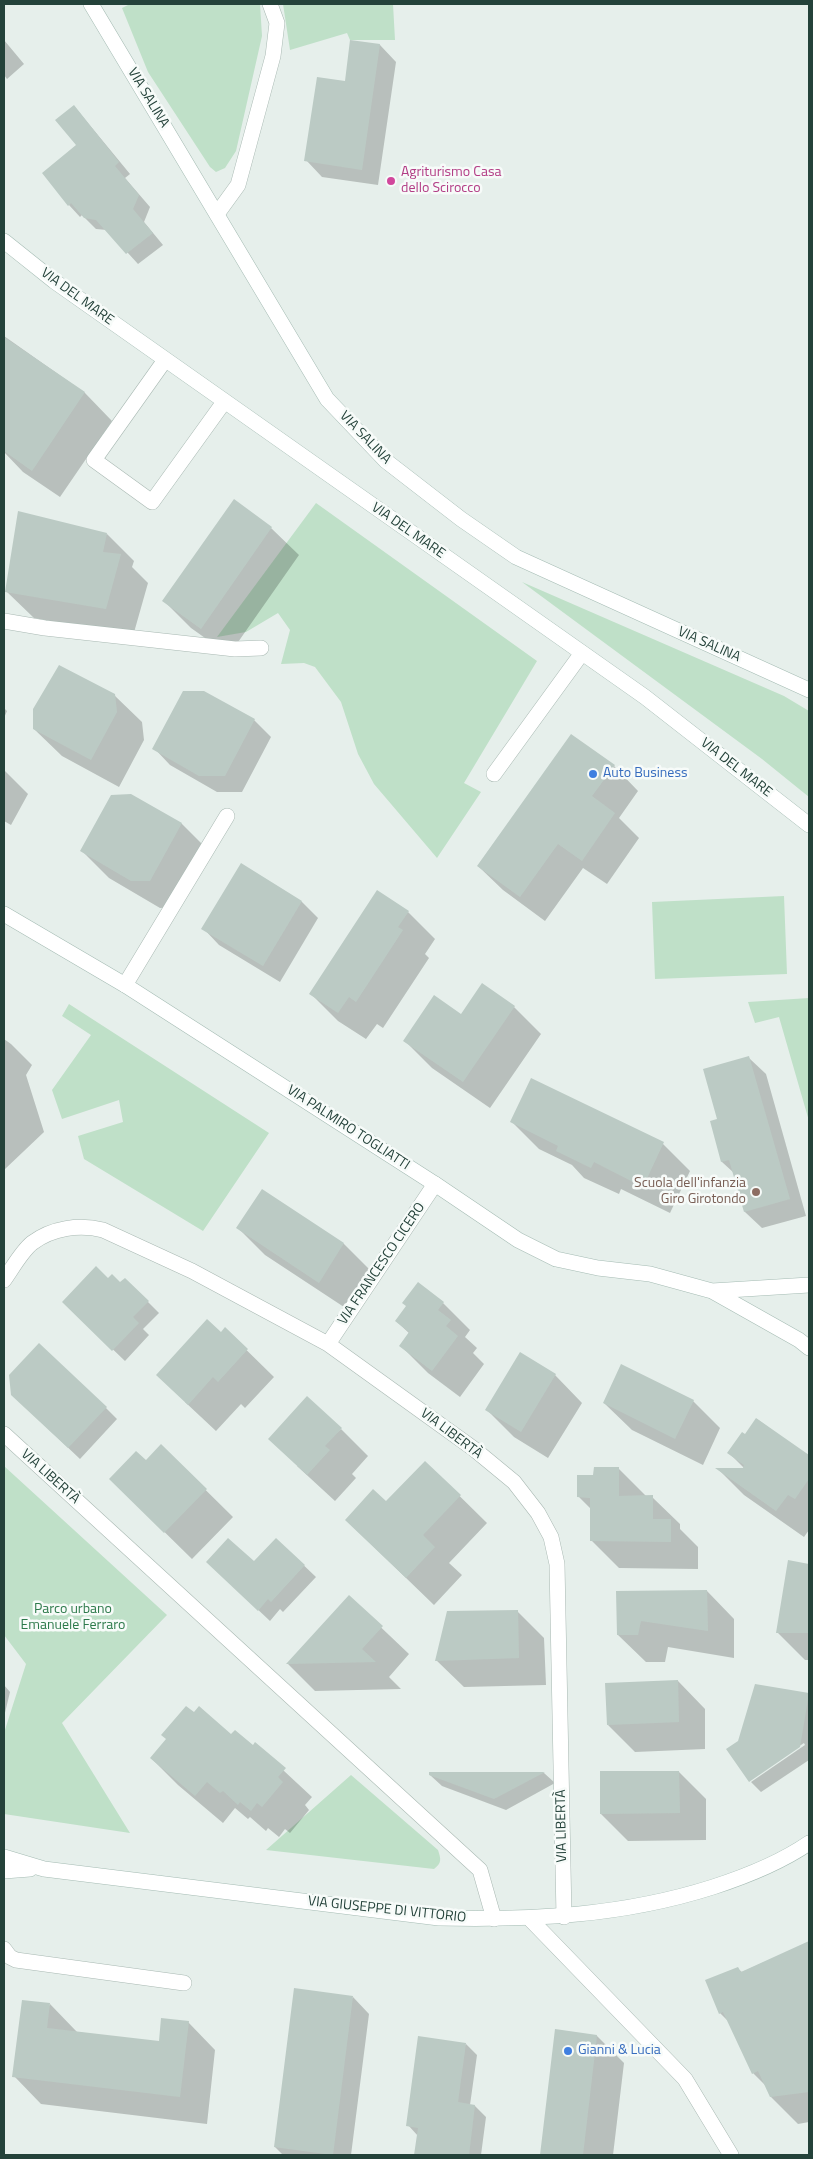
<!DOCTYPE html>
<html>
<head>
<meta charset="utf-8">
<style>
	body { margin:0 }
	#map { position:relative; width:813px; height:2159px; overflow:hidden; background:#e6efeb; font-family:"Titillium Web",sans-serif }
	canvas { display:block }
	.frame { position:absolute; inset:0; border:5px solid #24423a; pointer-events:none }
</style>
</head>
<body>
<div id="map">
<canvas width="813" height="2159"></canvas>
<div class="frame"></div>
</div>
<script>
const context = document.querySelector('canvas').getContext('2d');
context.lineJoin = 'round';
function fillPath(path, color) { context.fillStyle = color; context.fill(path, 'evenodd'); }
function strokePath(path, color, width, dash) { context.strokeStyle = color; context.lineWidth = width; context.lineCap = dash ? 'butt' : 'round'; context.setLineDash(dash || []); context.stroke(path); }
function drawText(font, color, halo, rows, align = 'center') {
  context.font = font + ' "Titillium Web",sans-serif'; context.lineWidth = 5; context.setLineDash([]); context.textBaseline = 'middle'; context.strokeStyle = halo; context.fillStyle = color; for (const [text, x, y, turn = 0] of rows) {
    context.save(); context.translate(x, y); context.rotate((+turn || 0) * Math.PI / 180); context.textAlign = isNaN(turn) ? turn : align; if (halo) context.strokeText(text, 0, 0); context.fillText(text, 0, 0); context.restore();
  }
}
fillPath(new Path2D(`
	M130 4H260L262 36 236 151 225 168 216 172 210 167 148 72 122 8Z
	M283 4H393L395 40H350L347 33 290 50Z
	M316 503 537 661 464 783 481 792 437 858 374 784 358 754 341 702 315 667 304 663 281 664 290 630 278 613 246 632 217 637Z
	M522 582 784 696 809 711V797L762 759Z
	M784 896 787 974 655 979 652 902Z
	M809 998V1121L779 1017 755 1023 748 1002Z
	M69 1004 269 1133 203 1231 84 1159 78 1136 123 1122 119 1100 62 1119 52 1090 91 1035 62 1016Z
	M4 1466 167 1615 62 1723 130 1833 4 1814V1733L26 1664 4 1635Z
	M351 1775 438 1850C441 1859 442 1863 434 1869L266 1850Z`), '#bfe0c8');
fillPath(new Path2D(`
	M4 40 24 64 7 79 4 75Z
	M351 41 380 45 396 62 378 185 322 177 306 160 347 83Z
	M74 106 130 174 125 178 150 207 144 222 163 245 138 264 107 230 96 229 82 215 80 217 69 205 78 145Z
	M4 336 85 393 112 421 60 497 23 472 4 452V433L19 411 4 400Z
	M271 528 299 555 229 655 191 628 164 601Z
	M107 534 134 561 132 567 148 583 133 636 34 618 6 591Z
	M114 695 142 722 144 740 119 787 62 756 34 729Z
	M4 708 7 711 4 718Z
	M254 720 271 737 242 792H217L170 765 154 748Z
	M614 766 638 791 619 818 639 838 607 884 583 868 545 921 503 890 478 866Z
	M4 770 28 794 11 825 4 821Z
	M131 795 182 824 209 851 177 907 160 908 109 878 82 851Z
	M241 865 302 902 318 918 280 982 219 945 203 928Z
	M408 912 435 939 425 954 429 958 383 1028 377 1024 366 1039 338 1021 310 993Z
	M514 1007 541 1034 490 1108 432 1068 405 1041Z
	M4 1039 11 1044 32 1065 26 1075 44 1132 4 1170Z
	M749 1058 766 1074 806 1216 762 1228 745 1212 734 1173 722 1162 712 1122 718 1120Z
	M512 1122 663 1144 690 1171 670 1213 621 1189 619 1194 584 1178 572 1165 539 1149Z
	M262 1191 344 1244 371 1271 347 1309 265 1255 238 1228Z
	M125 1279 159 1313 143 1329 149 1335 125 1361 75 1313Z
	M443 1303 470 1330 465 1337 477 1348 473 1353 484 1364 460 1397 428 1373 401 1346 410 1334 396 1321Z
	M225 1329 274 1377 245 1408 241 1404 216 1431 185 1402Z
	M555 1375 582 1403 548 1458 514 1437 486 1409Z
	M693 1401 720 1428 703 1465 632 1430 604 1403Z
	M24 1406 106 1408 117 1419 80 1459Z
	M757 1419 809 1457V1530L804 1537 744 1495 718 1469H745L729 1453 745 1436Z
	M341 1429 368 1456 352 1474 356 1478 335 1501 297 1466Z
	M161 1446 233 1517 192 1559 138 1506Z
	M425 1462 487 1523 449 1563 462 1575 434 1605 346 1520 386 1503Z
	M619 1469 647 1497H652L680 1524V1529L698 1547V1569L619 1568 592 1541V1510L579 1497 594 1476Z
	M276 1539 316 1577 283 1612 280 1609 270 1621 219 1573 254 1563Z
	M789 1562 809 1565V1660H805L778 1633Z
	M707 1591 734 1619V1658L668 1647 665 1662H646L618 1635V1592Z
	M349 1597 409 1654 389 1677 401 1689 315 1691 288 1664Z
	M517 1611 544 1638 546 1685 464 1687 436 1660Z
	M678 1681 705 1709V1749L635 1752 608 1725Z
	M4 1685 10 1692 4 1717Z
	M808 1694 809 1760 761 1792 751 1782 805 1745 804 1743 750 1779Z
	M231 1736 253 1747 255 1744 312 1797 305 1805 309 1810 290 1833 285 1829 279 1837 268 1828 266 1831 250 1817 248 1819 235 1808 223 1823 178 1785 151 1758Z
	M679 1772 706 1799V1840L628 1841 601 1814Z
	M544 1773 555 1783 506 1810 442 1786 430 1775Z
	M805 1944H809V2122L798 2124 771 2097 767 2087 753 2073 729 2022 720 2013 738 1969 742 1972Z
	M353 1997 369 2014 351 2155H283L275 2147Z
	M50 2004 77 2032 160 2043 188 2022 215 2050 207 2124 41 2104 14 2076Z
	M556 2031 597 2036 624 2063 613 2155H541Z
	M466 2044 477 2055 470 2105 475 2106 486 2117 481 2155H416L418 2136 408 2125Z`), '#0003');
fillPath(new Path2D(`
	M350 40 380 44 362 170 304 161 317 77 345 81Z
	M74 105 119 162 115 166 139 195 133 209 153 233 126 254 96 220 84 218 71 203 68 206 42 173 76 145 55 120Z
	M4 337 85 392 32 471 4 451Z
	M234 499 272 527 201 629 162 601Z
	M18 511 107 533 103 552 121 554 106 609 5 592Z
	M59 665 115 694 117 712 91 760 33 729V709Z
	M183 691H204L255 719 225 776H199L152 749Z
	M571 734 615 765 592 796 615 813 582 861 558 844 520 897 477 866Z
	M131 794 182 823 150 881H131L80 851 111 795Z
	M241 863 302 901 263 966 201 929Z
	M377 890 409 911 398 927 403 930 356 1002 349 997 338 1013 309 994Z
	M482 983 515 1006 463 1082 403 1041 434 995 461 1014Z
	M749 1056 790 1199 744 1212 729 1160 721 1162 710 1121 717 1119 703 1069Z
	M531 1078 664 1142 643 1187 594 1162 591 1168 556 1151 558 1146 510 1122Z
	M262 1189 344 1243 319 1283 236 1228Z
	M96 1266 108 1278 112 1274 120 1282 125 1278 149 1301 133 1317 139 1323 112 1351 62 1302Z
	M418 1282 444 1302 438 1310 451 1320 446 1326 458 1336 432 1371 399 1346 409 1332 395 1321 406 1306 402 1303Z
	M207 1319 221 1332 225 1327 248 1349 218 1382 213 1377 188 1405 156 1375Z
	M39 1343 107 1407 68 1448 11 1395 9 1375Z
	M520 1352 556 1374 521 1432 485 1410Z
	M621 1364 694 1400 675 1439 603 1403Z
	M307 1396 342 1428 325 1446 330 1450 307 1475 268 1439Z
	M756 1418 809 1455V1479L795 1499 788 1495 776 1511 715 1468H743L744 1465 727 1453 742 1432 745 1434Z
	M161 1444 207 1489 164 1533 109 1479 136 1451 146 1460Z
	M425 1461 461 1495 423 1535 435 1547 406 1578 345 1520 373 1489 386 1501Z
	M594 1467H619V1496L653 1495V1519H671V1542L590 1541V1498L577 1497V1475H593Z
	M228 1538 254 1561 276 1538 305 1565 271 1602 268 1599 258 1611 206 1562Z
	M788 1560 809 1564V1633H776Z
	M707 1590 708 1631 641 1621 638 1635H617L616 1591Z
	M349 1595 383 1626 362 1649 376 1662 286 1664Z
	M518 1610 519 1658 435 1661 447 1611Z
	M678 1680 679 1722 607 1725 605 1683Z
	M755 1684 809 1693 800 1747 749 1782 726 1749 738 1741Z
	M186 1706 194 1712 199 1706 231 1734 235 1730 253 1745 255 1742 286 1768 278 1777 283 1782 262 1807 257 1803 251 1811 240 1802 238 1805 223 1791 220 1793 207 1782 195 1796 150 1758 166 1739 161 1735Z
	M600 1771H679L680 1813 600 1814Z
	M429 1772H545L494 1799 429 1775Z
	M809 1941V2092L770 2097 758 2071 752 2074 723 2012 719 2014 705 1980 738 1967 741 1972Z
	M294 1988 353 1996 333 2155 274 2147Z
	M22 2000 50 2003 47 2028 159 2041 161 2018 189 2021 180 2097 12 2077Z
	M555 2029 597 2035 583 2155H540Z
	M418 2036 466 2043 458 2102 475 2105 469 2155H414L418 2128 406 2126Z`), '#bbcac4');
const lane = new Path2D(`
	M217 214 238 185 273 56 277 23 270 4
	M165 360 94 460 152 502 224 402
	M4 621 45 628 235 649 261 648
	M4 1949 10 1957 16 1960 184 1983`);
const street = new Path2D(`
	M494 774 582 653
	M125 985 227 816
	M4 1280C12 1269 21 1252 32 1243 52 1228 79 1224 103 1230L192 1271 328 1344 474 1449 514 1482 538 1513 551 1537 557 1564 564 1917
	M328 1344 435 1184
	M4 1434 480 1870 494 1919
	M529 1918 685 2079 731 2155`);
const secondary = new Path2D(`
	M91 4 327 399 386 461 461 519 516 557 809 690
	M4 241 54 281 645 697 809 825
	M4 914 125 985 435 1184 518 1240 556 1259 598 1268 650 1274 712 1291 799 1340 809 1348
	M712 1291 809 1285
	M4 1857 44 1869 439 1918C533 1920 622 1916 713 1887 747 1876 780 1863 809 1843
	M4 1871 30 1869`);
strokePath(lane, '#a8b8b2', 16);
strokePath(street, '#a8b8b2', 16);
strokePath(secondary, '#a4bbb3', 16);
strokePath(lane, '#fff', 15);
strokePath(street, '#fff', 15);
strokePath(secondary, '#fff', 15);
for (const [x, y, r, color] of [
	[391,181,5,"#d1479c"],
	[593,774,5,"#3f7fe0"],
	[756,1192,5,"#8d6e63"],
	[568,2051,5,"#3f7fe0"]
]) { const dot = new Path2D(); dot.arc(x, y, r, 0, 2 * Math.PI); context.fillStyle = color; context.fill(dot); strokePath(dot, '#f7fbf9', 2); }
drawText('14px', '#24423a', '#f7fbf9', [
	["VIA SALINA",148,98,59],
	["VIA DEL MARE",77,297,36],
	["VIA SALINA",365,438,46],
	["VIA DEL MARE",408,531,35],
	["VIA SALINA",709,645,24],
	["VIA DEL MARE",736,768,38],
	["VIA PALMIRO TOGLIATTI",348,1128,33],
	["VIA FRANCESCO CICERO",382,1264,-56],
	["VIA LIBERTÀ",451,1434,37],
	["VIA LIBERTÀ",50,1477,42],
	["VIA LIBERTÀ",562,1826,-91],
	["VIA GIUSEPPE DI VITTORIO",387,1910,6]
]);
drawText('14px', '#b23c85', '#f7fbf9', [
	["Agriturismo Casa",401,173],
	["dello Scirocco",401,189]
], 'left');
drawText('14px', '#366cbe', '#f7fbf9', [
	["Auto Business",603,774],
	["Gianni & Lucia",578,2051]
], 'left');
drawText('14px', '#785e54', '#f7fbf9', [
	["Scuola dell'infanzia",746,1184],
	["Giro Girotondo",746,1200]
], 'right');
drawText('14px', '#2d7a4b', '#f7fbf9', [
	["Parco urbano",73,1610],
	["Emanuele Ferraro",73,1626]
]);
</script>
</body>
</html>
